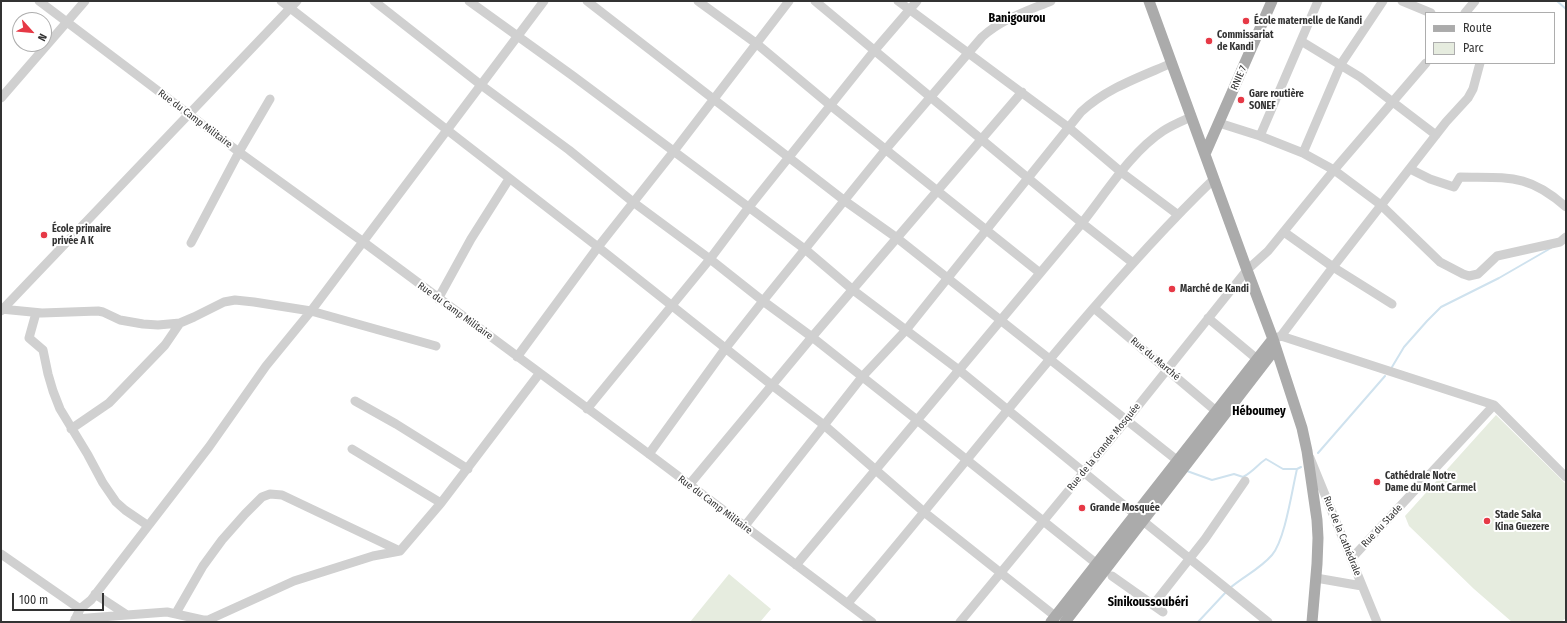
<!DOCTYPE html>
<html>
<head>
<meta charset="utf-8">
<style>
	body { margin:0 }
	#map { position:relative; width:1567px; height:623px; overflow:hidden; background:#fff; font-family:"Fira Sans Condensed",sans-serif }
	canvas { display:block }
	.frame { position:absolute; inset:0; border:2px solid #333; pointer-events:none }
	.legend { position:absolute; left:1425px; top:12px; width:130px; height:52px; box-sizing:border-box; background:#fff; border:1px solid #adadad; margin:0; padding:5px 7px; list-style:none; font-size:12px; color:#333 }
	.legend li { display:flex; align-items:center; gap:8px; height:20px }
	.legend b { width:20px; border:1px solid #adadad }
	.north { position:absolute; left:12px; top:12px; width:40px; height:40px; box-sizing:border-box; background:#fff; border:1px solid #adadad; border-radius:50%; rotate:117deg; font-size:11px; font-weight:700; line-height:16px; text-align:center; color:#333 }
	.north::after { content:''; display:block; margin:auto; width:14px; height:18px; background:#e63946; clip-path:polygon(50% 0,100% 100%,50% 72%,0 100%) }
	.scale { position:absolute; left:12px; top:593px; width:92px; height:18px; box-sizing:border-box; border:2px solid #333; border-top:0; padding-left:5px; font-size:12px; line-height:14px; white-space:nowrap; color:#333; -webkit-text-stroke:3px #fff; paint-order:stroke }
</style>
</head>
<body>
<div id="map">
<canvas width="1567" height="623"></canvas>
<div class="frame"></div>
<ul class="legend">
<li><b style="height:5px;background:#ababab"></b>Route</li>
<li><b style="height:11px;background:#e6ecdf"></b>Parc</li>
</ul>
<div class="north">N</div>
<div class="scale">100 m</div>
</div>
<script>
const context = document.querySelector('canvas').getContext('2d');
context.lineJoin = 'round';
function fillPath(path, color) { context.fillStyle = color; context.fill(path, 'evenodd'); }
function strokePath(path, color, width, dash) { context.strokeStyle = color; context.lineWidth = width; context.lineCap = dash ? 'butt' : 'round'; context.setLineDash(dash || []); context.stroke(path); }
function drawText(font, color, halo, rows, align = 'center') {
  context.font = font + ' "Fira Sans Condensed",sans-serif'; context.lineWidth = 4; context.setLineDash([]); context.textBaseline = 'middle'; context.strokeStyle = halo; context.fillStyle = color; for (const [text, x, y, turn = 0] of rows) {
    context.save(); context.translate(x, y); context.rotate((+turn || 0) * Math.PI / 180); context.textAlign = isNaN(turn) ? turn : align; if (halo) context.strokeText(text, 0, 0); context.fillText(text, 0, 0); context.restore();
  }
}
fillPath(new Path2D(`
	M1496 415 1566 484V618L1561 622H1512L1474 589 1409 526 1405 516Z
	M729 574 771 609 760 622H690Z`), '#e6ecdf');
strokePath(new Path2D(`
	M1557 1 1566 9
	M1392 367 1404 347 1427 321 1441 307 1499 278 1551 248
	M1318 453 1385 376
	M1187 471 1212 480 1234 474 1243 477C1254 471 1257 465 1266 459L1283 469H1297
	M1230 588C1244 576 1260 569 1272 555 1285 540 1292 490 1297 469L1301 467
	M1198 622 1226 592`), '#cfe2ee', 2);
strokePath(new Path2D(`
	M39 1 239 152 362 241 649 454 872 622
	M281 1 598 247 773 386 824 425 924 512 1055 616
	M374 1 481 85 569 150 633 202 710 259 763 301 812 337 917 420 1097 564
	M469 1 573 76 806 250 853 290 959 370 1136 515
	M587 1 845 201 897 238 1178 461
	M698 1 757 44 830 105 1040 273
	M815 1 1082 223 1133 263
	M898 1 1068 127 1121 172 1177 214
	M1402 1 1431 13
	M1465 13 1475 1
	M1301 41 1360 77 1436 135
	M1 98 85 1
	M1219 123 1260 136 1303 153 1334 170 1381 205 1440 262 1463 274 1469 276 1478 274 1497 256 1560 242 1566 237
	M1260 136 1318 1
	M1303 153 1341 64 1383 1
	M1410 169 1430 179 1454 187 1460 177C1508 178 1528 173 1566 207
	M1284 232 1333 267 1392 304
	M191 243 239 152 270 99
	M438 299 471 239 509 179
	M1094 308 1216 411
	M1 309 42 313 98 311 103 312 120 320 143 324 158 325 180 323 194 317 224 302 235 300 254 302 311 311 436 346
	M1 311 297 1
	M36 313 29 338 43 350 48 374 53 391 60 409 88 455 103 483 116 502 125 510 147 525
	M1208 318 1257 359
	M1281 336 1494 405 1566 477
	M1273 339 1281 336 1333 267 1446 122 1468 98 1473 89 1480 63
	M517 357 598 247 674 151 789 1
	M355 401 396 424 468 469
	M587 409 710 259 749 207 874 51 917 1
	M71 429 109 403 165 345 180 323
	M352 449 441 503
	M649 454 725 349 763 301 886 149 982 37C1002 19 1027 11 1051 1
	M1310 458 1377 622
	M689 485 812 337 1022 92
	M1143 521 1268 622
	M744 527 862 377 906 330 1081 112C1107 88 1140 77 1172 63
	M1 554 80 609
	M1351 559 1494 405
	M796 565 1082 223C1106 193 1131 152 1163 131 1172 125 1182 121 1191 117
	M1112 576 1163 612
	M1316 578 1362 586
	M95 594 127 615 167 612 203 620H208L294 581 373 556 400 551
	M848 603C924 514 996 422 1072 333 1118 279 1164 227 1214 179
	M1153 605 1205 539 1245 481
	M176 613 203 566 222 540 245 514 262 497 270 494 282 495 400 551 441 503 539 374
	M75 619 127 615
	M74 622 80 609 91 600 209 447 266 366 311 311 544 1
	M960 622 1126 421 1247 270 1268 251 1334 170 1426 63`), '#d0d0d0', 9);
strokePath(new Path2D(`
	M1149 1 1247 270 1273 339 1302 428 1307 451 1317 520 1318 538 1317 564 1312 622
	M1205 154 1272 1
	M1051 622 1273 339
	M1065 622 1276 348`), '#ababab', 11);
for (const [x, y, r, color] of [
	[1246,21,4,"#e63946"],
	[1209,41,4,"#e63946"],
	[1241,100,4,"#e63946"],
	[44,235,4,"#e63946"],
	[1172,289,4,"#e63946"],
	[1377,482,4,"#e63946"],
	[1082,508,4,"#e63946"],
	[1487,521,4,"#e63946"]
]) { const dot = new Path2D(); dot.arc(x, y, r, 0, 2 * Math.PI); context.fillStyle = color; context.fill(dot); strokePath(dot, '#fff', 1.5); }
drawText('bold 10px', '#333', '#fff', [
	["École maternelle de Kandi",1254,21],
	["Commissariat",1217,35],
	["de Kandi",1217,47],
	["Gare routière",1249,94],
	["SONEF",1249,106],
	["École primaire",52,229],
	["privée A K",52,241],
	["Marché de Kandi",1180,289],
	["Cathédrale Notre",1385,476],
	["Dame du Mont Carmel",1385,488],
	["Grande Mosquée",1090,508],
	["Stade Saka",1495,515],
	["Kina Guezere",1495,527]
], 'left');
drawText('10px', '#333', '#fff', [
	["RNIE 7",1239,78,-66],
	["Rue du Camp Militaire",195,119,37],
	["Rue du Camp Militaire",455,311,36],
	["Rue du Marché",1155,359,40],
	["Rue de la Grande Mosquée",1104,447,-51],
	["Rue du Camp Militaire",715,505,37],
	["Rue du Stade",1382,526,-47],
	["Rue de la Cathédrale",1342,536,68]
]);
drawText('bold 12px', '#000', '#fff', [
	["Banigourou",1017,19],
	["Héboumey",1259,412],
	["Sinikoussoubéri",1148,603]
]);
</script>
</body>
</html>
